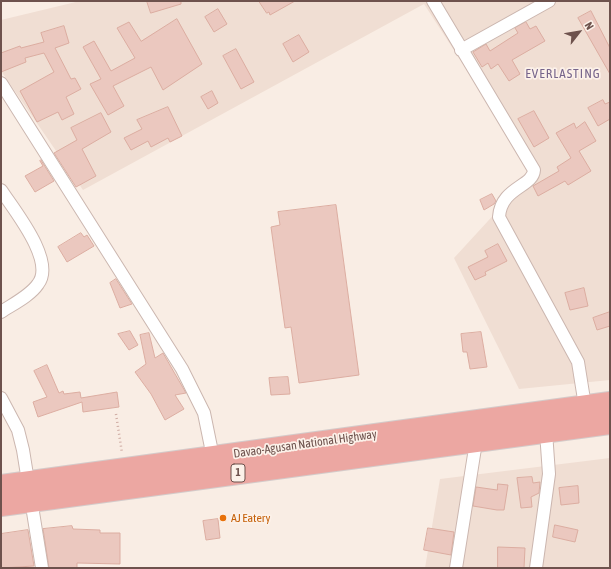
<!DOCTYPE html>
<html>
<head>
<meta charset="utf-8">
<style>
	body { margin:0 }
	#map { position:relative; width:611px; height:569px; overflow:hidden; background:#f9ede4; font-family:"Asap Condensed",sans-serif }
	canvas { display:block }
	.frame { position:absolute; inset:0; border:2px solid #6e524d; pointer-events:none }
	.north { position:absolute; left:559px; top:12px; width:40px; height:40px; -webkit-text-stroke:3px #fcf1e9; paint-order:stroke; rotate:59deg; font-size:11px; font-weight:700; line-height:16px; text-align:center; color:#6e524d }
	.north::after { content:''; display:block; margin:auto; width:14px; height:18px; background:#6e524d; clip-path:polygon(50% 0,100% 100%,50% 72%,0 100%) }
</style>
</head>
<body>
<div id="map">
<canvas width="611" height="569"></canvas>
<div class="frame"></div>
<div class="north">N</div>
</div>
<script>
const context = document.querySelector('canvas').getContext('2d');
context.lineJoin = 'round';
function fillPath(path, color) { context.fillStyle = color; context.fill(path, 'evenodd'); }
function strokePath(path, color, width, dash) { context.strokeStyle = color; context.lineWidth = width; context.lineCap = dash ? 'butt' : 'round'; context.setLineDash(dash || []); context.stroke(path); }
function drawText(font, color, halo, rows, align = 'center') {
  context.font = font + ' "Asap Condensed",sans-serif'; context.lineWidth = 3.5; context.setLineDash([]); context.textBaseline = 'middle'; context.strokeStyle = halo; context.fillStyle = color; for (const [text, x, y, turn = 0] of rows) {
    context.save(); context.translate(x, y); context.rotate((+turn || 0) * Math.PI / 180); context.textAlign = isNaN(turn) ? turn : align; if (halo) context.strokeText(text, 0, 0); context.fillText(text, 0, 0); context.restore();
  }
}
fillPath(new Path2D(`
	M80 1H610V380L519 389 454 258 533 172 424 4 83 190 1 71V20Z
	M610 458V568H425L440 479Z`), '#f0ded3');
const building = new Path2D(`
	M147 1H181V4L151 13Z
	M259 1H295L270 15 269 12 267 13Z
	M218 9 227 24 214 32 205 17Z
	M591 11 610 48V74L578 18Z
	M177 19 202 64 163 90 151 67 113 86 124 106 108 115 90 84 101 79 83 47 94 41 111 71 135 58 117 28 129 22 141 41Z
	M526 22 530 29 536 26 545 41 512 60 520 74 509 81 498 64 491 69 488 63 482 67 473 52 486 44 490 51 518 33 515 28Z
	M64 26 69 43 55 48 71 79 75 78 81 89 66 97 74 114 62 120 58 112 37 122 20 91 54 72 44 53 25 58 26 62 1 72V53L20 46 21 48 44 42 41 33Z
	M299 35 309 52 293 62 283 44Z
	M236 49 254 82 241 89 223 56Z
	M212 91 218 103 208 109 201 97Z
	M603 100 605 104 610 102V119L598 126 588 108Z
	M168 107 182 136 170 142 168 138 151 147 148 141 131 150 124 138 142 129 137 120Z
	M534 111 549 138 534 147 518 119Z
	M101 113 111 132 82 149 96 176 76 187 54 153 77 140 71 128Z
	M585 122 596 141 579 151 591 171 568 185 565 181 538 196 533 186 559 171 557 167 571 158 556 133 574 123 576 128Z
	M41 160 54 181 35 192 25 176 43 166 40 161Z
	M492 194 496 201 494 204 484 210 480 200Z
	M336 205 359 375 299 383 291 327 285 328 271 227 280 225 278 212Z
	M81 233 84 237 87 235 94 246 67 262 58 247Z
	M498 244 507 261 485 272 486 275 475 280 468 267 488 257 485 251Z
	M116 279 132 304 120 308 110 283Z
	M584 288 588 306 570 310 565 293Z
	M610 312V326L597 330 593 318Z
	M130 331 138 345 129 350 118 334Z
	M481 332 487 367 470 369 467 352H463L461 334Z
	M149 333 155 358 163 353 186 393 175 395 184 409 165 420 151 394 135 372 146 364 140 335Z
	M47 365 59 393 63 391 64 394 80 392 81 398 117 392 119 407 83 412 82 402 38 417 33 402 47 397 34 371Z
	M288 377 290 394 271 395 269 378Z
	M532 477 533 483 540 482 539 493 531 497 532 507 521 508 517 478Z
	M498 484 508 485 504 510H497L473 506 476 487 497 490Z
	M578 486 579 503 561 505 559 488Z
	M218 519 220 538 206 540 203 521Z
	M555 525 578 530 575 542 553 537Z
	M72 526 73 529 100 530V533H120V564L77 563V568H49L43 529Z
	M428 528 454 532 451 555 424 550Z
	M28 530 34 566 1 568V534Z
	M498 547 525 548 524 568H498Z`);
fillPath(building, '#ebc8bf');
strokePath(building, '#dcada1', 1);
const street = new Path2D(`
	M433 1 534 170C533 187 501 187 499 217L578 362 586 412
	M461 50 549 1
	M1 83 182 369 204 413 213 457
	M1 190C14 210 56 261 38 284 30 296 13 304 1 312
	M1 398 18 430 23 450 42 568
	M456 568 476 442
	M536 568 549 474 546 432`);
const highway = new Path2D(`
	M1 486 610 403
	M1 505 610 423`);
strokePath(street, '#cbb6af', 14);
strokePath(highway, '#d4cbca', 24);
strokePath(new Path2D(`
	M116 414 122 453`), '#cfaca3', 2.5, [1, 3]);
strokePath(street, '#fff', 12);
strokePath(highway, '#eca7a2', 22);
for (const [x, y, r, color] of [
	[223,518,4,"#e8710a"]
]) { const dot = new Path2D(); dot.arc(x, y, r, 0, 2 * Math.PI); context.fillStyle = color; context.fill(dot); strokePath(dot, '#fcf1e9', 1.5); }
for (const [x, y, w] of [
	[238,473,14]
]) { const box = new Path2D(); box.roundRect(x - w / 2, y - 9, w, 18, 3); context.fillStyle = '#fcf1e9'; context.fill(box); strokePath(box, '#6e524d', 1); }
drawText('bold 11px', '#6e524d', null, [
	["1",238,473]
]);
drawText('12px', '#6e524d', '#fcf1e9', [
	["Davao-Agusan National Highway",305,444,-8]
]);
drawText('12px', '#c56008', '#fcf1e9', [
	["AJ Eatery",231,518]
], 'left');
context.letterSpacing = '1px';
drawText('13px', '#77658b', '#fcf1e9', [
	["EVERLASTING",563,74]
]);
context.letterSpacing = '0px';
</script>
</body>
</html>
